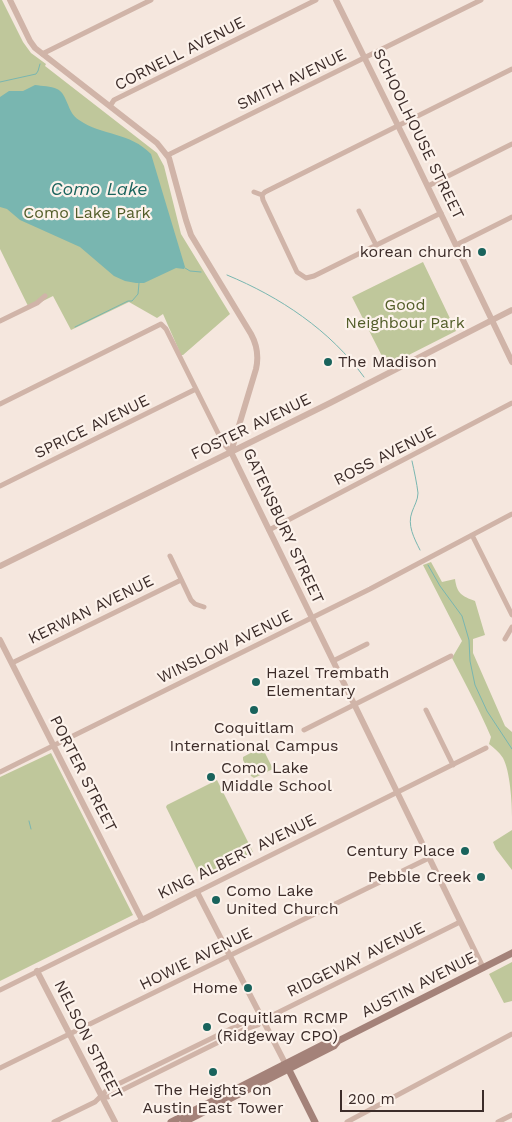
<!DOCTYPE html>
<html>
<head>
<meta charset="utf-8">
<style>
	body { margin:0 }
	#map { position:relative; width:512px; height:1122px; overflow:hidden; background:#f5e7de; font-family:"Work Sans",sans-serif }
	canvas { display:block }
	.scale { position:absolute; left:340px; top:1090px; width:144px; height:22px; box-sizing:border-box; border:2px solid #3c2c29; border-top:0; padding-left:6px; font-size:15px; line-height:18px; white-space:nowrap; color:#3c2c29; -webkit-text-stroke:4px #fcf2eb; paint-order:stroke }
</style>
</head>
<body>
<div id="map">
<canvas width="512" height="1122"></canvas>
<div class="scale">200 m</div>
</div>
<script>
const context = document.querySelector('canvas').getContext('2d');
context.lineJoin = 'round';
function fillPath(path, color) { context.fillStyle = color; context.fill(path, 'evenodd'); }
function strokePath(path, color, width, dash) { context.strokeStyle = color; context.lineWidth = width; context.lineCap = dash ? 'butt' : 'round'; context.setLineDash(dash || []); context.stroke(path); }
function drawText(font, color, halo, rows, align = 'center') {
  context.font = font + ' "Work Sans",sans-serif'; context.lineWidth = 4.5; context.setLineDash([]); context.textBaseline = 'middle'; context.strokeStyle = halo; context.fillStyle = color; for (const [text, x, y, turn = 0] of rows) {
    context.save(); context.translate(x, y); context.rotate((+turn || 0) * Math.PI / 180); context.textAlign = isNaN(turn) ? turn : align; if (halo) context.strokeText(text, 0, 0); context.fillText(text, 0, 0); context.restore();
  }
}
fillPath(new Path2D(`
	M0 0H2L23 42 31 53 46 64 45 66 157 153 164 166 181 234 230 314 183 355H181L163 314 157 318 129 302 71 330 53 296 29 308 0 249Z
	M423 262 456 331 387 366 352 297Z
	M431 562 442 582 455 579C457 594 462 596 475 601L485 635 473 639V653L505 726 512 732V817C512 802 510 771 503 758 499 752 494 748 489 744L491 737C479 709 466 685 452 658L462 641 423 565Z
	M262 747 273 769 254 778 251 776 243 760V757Z
	M51 753 133 915 0 981V777Z
	M217 780 253 852 203 877 200 876 166 807 167 805Z
	M512 830V870L496 849 493 842Z
	M512 962V1001L504 1003 489 974Z`), '#bfc79b');
fillPath(new Path2D(`
	M35 85C42 86 51 86 57 89 68 94 67 113 79 120 102 136 130 132 151 154L185 267 184 269 176 268 144 283H136L125 281 114 276 80 247 20 220 7 209 0 207V97L9 91H23Z`), '#79b6b0');
strokePath(new Path2D(`
	M0 82 36 74 38 71 40 64
	M185 268 190 271 201 272
	M227 275C280 297 330 330 364 377
	M75 327 128 301H132L138 294 139 283
	M412 461C414 470 417 484 418 493 418 500 414 506 412 512 407 525 414 538 420 550
	M428 565 440 586 462 616 469 640 470 661 475 685 487 711 512 749
	M29 821 31 829`), '#79b6b0', 1);
strokePath(new Path2D(`
	M42 54 151 0
	M110 106 114 100 316 0
	M168 155 481 0
	M428 186 512 144
	M254 192 262 195
	M262 195 265 192 512 69
	M262 195 263 200 297 272 306 278 314 276 441 213
	M359 211 376 245
	M456 245 512 217
	M0 321 37 303 45 296
	M0 404 161 324 166 329 223 443 231 452
	M0 486 196 389
	M269 530 512 403
	M472 535 512 615
	M170 556 191 600 195 604 204 607
	M505 639 512 627
	M333 661 367 644
	M12 663 181 580
	M426 710 453 765
	M304 730 451 656
	M0 772 370 589 512 514
	M197 892 486 748
	M0 990 142 920
	M0 1068 429 858
	M102 1097H108L243 1030 258 1025 262 1019
	M54 1122 95 1102 108 1089 251 1019 269 1017 460 922
	M347 1122 512 1034
	M498 1122 512 1115`), '#d0b4a8', 5);
strokePath(new Path2D(`
	M10 0 30 41 35 48 157 143 169 158 186 220 191 235 251 334C257 345 259 356 256 369L231 452 483 968
	M336 0 413 156 512 362
	M0 566 330 403 512 310
	M0 640 142 920 197 892 285 1063
	M37 971 115 1122`), '#d0b4a8', 6);
strokePath(new Path2D(`
	M287 1066 315 1122
	M171 1122 332 1040 338 1041 512 953
	M184 1122 334 1046 338 1041`), '#a48279', 7);
for (const [x, y, r, color] of [
	[482,252,5,"#19635c"],
	[328,362,5,"#19635c"],
	[256,682,5,"#19635c"],
	[254,710,5,"#19635c"],
	[211,777,5,"#19635c"],
	[465,851,5,"#19635c"],
	[481,877,5,"#19635c"],
	[216,900,5,"#19635c"],
	[248,988,5,"#19635c"],
	[207,1027,5,"#19635c"],
	[213,1072,5,"#19635c"]
]) { const dot = new Path2D(); dot.arc(x, y, r, 0, 2 * Math.PI); context.fillStyle = color; context.fill(dot); strokePath(dot, '#fcf2eb', 2); }
drawText('16px', '#3c2c29', '#fcf2eb', [
	["CORNELL AVENUE",180,54,-27],
	["SMITH AVENUE",292,80,-26],
	["SCHOOLHOUSE STREET",418,134,64],
	["SPRICE AVENUE",92,427,-26],
	["FOSTER AVENUE",251,427,-26],
	["ROSS AVENUE",385,456,-27],
	["GATENSBURY STREET",283,526,65],
	["KERWAN AVENUE",91,610,-26],
	["WINSLOW AVENUE",225,647,-26],
	["PORTER STREET",83,774,63],
	["KING ALBERT AVENUE",237,857,-26],
	["HOWIE AVENUE",196,959,-26],
	["RIDGEWAY AVENUE",356,960,-26],
	["AUSTIN AVENUE",419,985,-27],
	["NELSON STREET",88,1040,63]
]);
drawText('16px', '#525d29', '#fcf2eb', [
	["Como Lake Park",87,213],
	["Good",405,305],
	["Neighbour Park",405,323]
]);
drawText('16px', '#3c2c29', '#fcf2eb', [
	["korean church",472,252,"right"],
	["The Madison",338,362],
	["Hazel Trembath",266,673],
	["Elementary",266,691],
	["Coquitlam",254,728,"center"],
	["International Campus",254,746,"center"],
	["Como Lake",221,768],
	["Middle School",221,786],
	["Century Place",455,851,"right"],
	["Pebble Creek",471,877,"right"],
	["Como Lake",226,891],
	["United Church",226,909],
	["Home",238,988,"right"],
	["Coquitlam RCMP",217,1018],
	["(Ridgeway CPO)",217,1036],
	["The Heights on",213,1090,"center"],
	["Austin East Tower",213,1108,"center"]
], 'left');
drawText('italic 18px', '#19635c', '#fcf2eb', [
	["Como Lake",99,190]
]);
</script>
</body>
</html>
